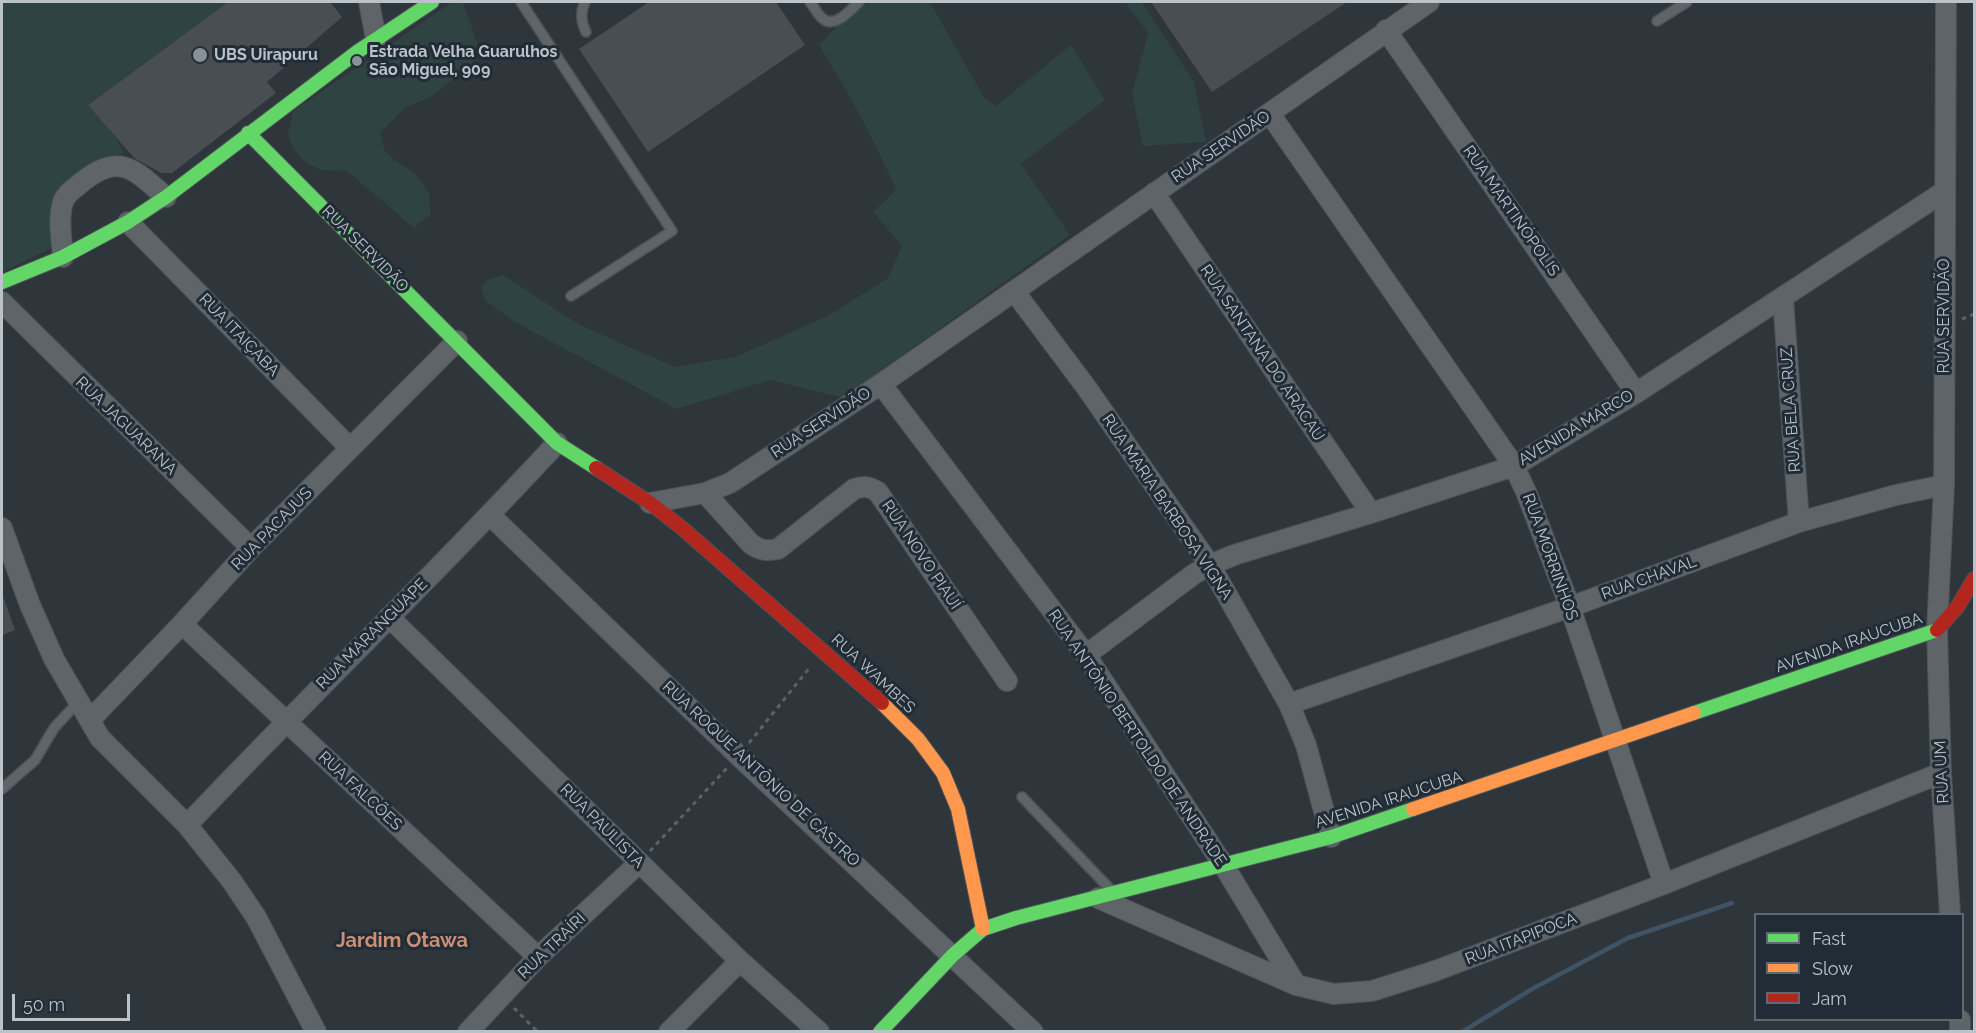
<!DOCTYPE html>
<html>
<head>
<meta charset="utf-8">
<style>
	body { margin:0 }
	#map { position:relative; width:1976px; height:1033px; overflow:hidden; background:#2e353b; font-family:Raleway,sans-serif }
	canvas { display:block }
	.frame { position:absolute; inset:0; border:3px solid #bac2ca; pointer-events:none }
	.legend { position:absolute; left:1754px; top:913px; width:210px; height:108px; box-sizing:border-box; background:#222c36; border:2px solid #5f6871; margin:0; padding:8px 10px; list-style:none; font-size:18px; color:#bac2ca }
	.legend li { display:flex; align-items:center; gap:12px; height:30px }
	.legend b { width:30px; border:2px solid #5f6871 }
	.scale { position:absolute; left:12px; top:994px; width:118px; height:27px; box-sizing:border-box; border:3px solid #bac2ca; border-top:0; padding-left:8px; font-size:18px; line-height:21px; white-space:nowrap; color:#bac2ca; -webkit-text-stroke:4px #222c36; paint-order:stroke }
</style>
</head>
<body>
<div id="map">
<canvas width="1976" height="1033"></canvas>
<div class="frame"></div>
<ul class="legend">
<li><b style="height:8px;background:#63d668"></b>Fast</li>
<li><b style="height:8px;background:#ff974d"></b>Slow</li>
<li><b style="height:8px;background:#b3261e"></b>Jam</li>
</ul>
<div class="scale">50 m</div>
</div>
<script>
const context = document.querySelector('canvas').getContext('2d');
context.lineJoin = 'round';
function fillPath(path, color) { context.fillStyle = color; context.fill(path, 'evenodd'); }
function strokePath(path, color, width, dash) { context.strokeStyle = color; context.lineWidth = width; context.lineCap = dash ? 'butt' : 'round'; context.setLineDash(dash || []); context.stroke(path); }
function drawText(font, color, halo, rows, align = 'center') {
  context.font = font + ' Raleway,sans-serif'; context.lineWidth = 6; context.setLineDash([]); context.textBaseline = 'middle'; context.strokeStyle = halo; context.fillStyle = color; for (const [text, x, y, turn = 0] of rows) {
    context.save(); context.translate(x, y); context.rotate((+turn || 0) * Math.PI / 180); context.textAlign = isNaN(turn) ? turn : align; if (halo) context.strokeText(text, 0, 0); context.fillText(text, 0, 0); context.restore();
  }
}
fillPath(new Path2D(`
	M2 2H228L89 104 116 138 124 153 103 160 82 172 54 247 2 272Z
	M452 2H463L479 48 470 66 431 97 406 107 380 133 385 151 397 162 415 173 429 193 430 215 414 228 347 171 321 170 308 164 294 150 288 135 293 111Z
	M860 2H930L985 99 996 106 1071 45 1105 100 1021 164 1070 235 843 398 770 380 677 409 513 321 485 300 481 288 487 280 503 275 580 325 675 367 735 357 828 316 888 278 902 246 873 212 896 190C874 139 848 92 819 45Z
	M1125 2H1142L1194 82 1206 142 1143 146 1132 94 1148 33Z`), '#2e4342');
strokePath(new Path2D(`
	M1462 1032 1532 989 1628 938 1732 903`), '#3f5364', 4.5);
fillPath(new Path2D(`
	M228 2H330L342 17 267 82 276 93 172 173H161L134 158 88 105Z
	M649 2H776L805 45 648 152 579 49Z
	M1151 2H1347L1212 92Z
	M2 596H3L15 630 2 635Z`), '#484e52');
const lane = new Path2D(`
	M521 2 672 231 571 296
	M585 2C580 13 581 21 586 32
	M810 2C814 7 817 14 822 18 834 30 850 10 859 2
	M1657 21 1687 2
	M2 789 35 760 54 728 79 701
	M1022 797 1112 891`);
const street = new Path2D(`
	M369 2 376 39
	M1946 2 1944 485 1937 630 1941 773 1950 914
	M1386 30 1636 393
	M1270 114 1514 466 1527 494 1570 607 1664 884
	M1154 193 1371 513
	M128 222 350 448
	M63 257C62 241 58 222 62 206 64 194 74 189 82 182 121 151 135 171 166 197
	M1014 291 1086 387 1210 565 1289 704 1306 745 1331 837
	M1783 298 1799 522
	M2 302 251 548
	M881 384 1086 655 1224 866 1296 985
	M705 493 751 544C761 551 767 551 778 549L854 489C864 486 869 486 878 492L1007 681
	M650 503 705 493 730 483 881 384 1429 2
	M490 515 739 756 1033 1032
	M2 528 30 605 54 659 100 738 187 825 231 880 256 917 316 1032
	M389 617 740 961 819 1032
	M182 624 538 957
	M1086 655 1194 574 1210 565 1234 555 1371 513 1514 466 1636 393 1945 191
	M1289 704 1570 607 1799 522 1896 495 1944 485
	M90 720 182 624 251 548 457 341
	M187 825C309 696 437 573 557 443
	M1098 898 1296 985 1334 994 1372 991 1435 971 1664 884 1941 773
	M468 1032 538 957 639 863
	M669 1032 740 961
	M1960 1032V1020`);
const fast = new Path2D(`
	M248 133 557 443 596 468
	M2 282 63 257 128 222 166 197 357 52 432 2
	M1694 713 1937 630
	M880 1032 953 955 983 929 1016 918 1331 837 1413 809`);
const slow = new Path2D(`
	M882 703 918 739 943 773 958 809 983 929
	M1413 809 1694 713`);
const jam = new Path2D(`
	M596 468 650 503 682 528 882 703
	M1937 630 1958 606 1974 579`);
strokePath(lane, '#4c5156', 12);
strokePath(street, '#4c5156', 22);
strokePath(fast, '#4c5156', 16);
strokePath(slow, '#4c5156', 16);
strokePath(jam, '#4c5156', 16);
strokePath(new Path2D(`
	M1962 319 1974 314
	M749 743 811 666
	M650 851 727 768
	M514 1008 538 1032`), '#5d6267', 3, [4.5, 4.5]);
strokePath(lane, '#5e6468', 9);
strokePath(street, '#5e6468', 20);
strokePath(fast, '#63d668', 14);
strokePath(slow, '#ff974d', 14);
strokePath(jam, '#b3261e', 14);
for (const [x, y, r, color] of [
	[200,55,8,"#899198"],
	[357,61,6,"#899198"]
]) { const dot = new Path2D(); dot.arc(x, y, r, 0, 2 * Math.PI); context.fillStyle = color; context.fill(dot); strokePath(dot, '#222c36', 2); }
drawText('bold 16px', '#bac2ca', '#222c36', [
	["Estrada Velha Guarulhos",369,52],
	["São Miguel, 909",369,70],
	["UBS Uirapuru",214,55]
], 'left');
drawText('16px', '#bac2ca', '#222c36', [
	["RUA SERVIDÃO",1221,147,-34],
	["RUA MARTINÓPOLIS",1511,211,55],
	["RUA SERVIDÃO",365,249,45],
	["RUA SERVIDÃO",1944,316,-90],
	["RUA ITAIÇABA",239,335,46],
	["RUA SANTANA DO ARACAÚ",1262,353,56],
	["RUA BELA CRUZ",1791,410,-94],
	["RUA SERVIDÃO",821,423,-33],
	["RUA JAGUARANA",126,426,44],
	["AVENIDA MARCO",1576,428,-31],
	["RUA MARIA BARBOSA VIGNA",1167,507,56],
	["RUA PACAJUS",272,529,-46],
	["RUA NOVO PIAUÍ",921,555,56],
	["RUA MORRINHOS",1550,557,70],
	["RUA CHAVAL",1649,578,-20],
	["RUA MARANGUAPE",372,634,-45],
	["AVENIDA IRAUCUBA",1849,643,-19],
	["RUA WAMBES",873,674,43],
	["RUA ANTÔNIO BERTOLDO DE ANDRADE",1137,738,56],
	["RUA UM",1942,772,-93],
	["RUA ROQUE ANTÔNIO DE CASTRO",761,774,43],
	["RUA FALCÕES",360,791,43],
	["AVENIDA IRAUCUBA",1389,800,-18],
	["RUA PAULISTA",602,826,45],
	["RUA ITAPIPOCA",1521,939,-21],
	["RUA TRAÍRI",552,946,-44]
]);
drawText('bold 20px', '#cd8f73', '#222c36', [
	["Jardim Otawa",402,941]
]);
</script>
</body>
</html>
